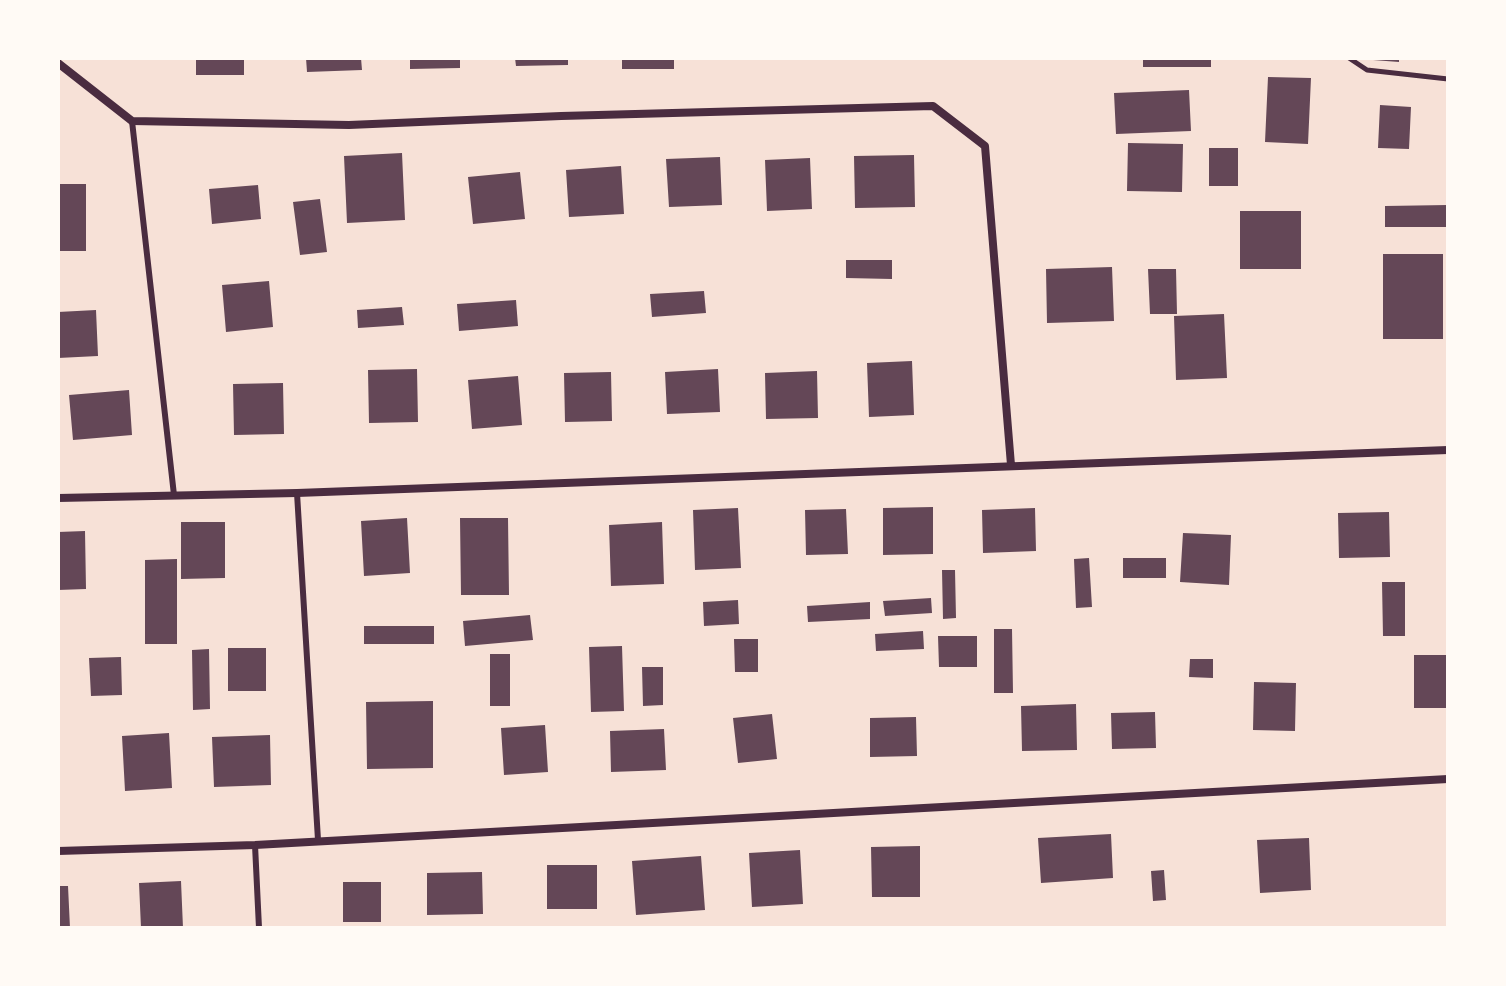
<!DOCTYPE html>
<html>
<head>
<meta charset="utf-8">
<style>
	body { margin:0 }
	#map { position:relative; width:1506px; height:986px; overflow:hidden; background:#f7e1d7; font-family:Manrope,sans-serif }
	canvas { display:block }
	.frame { position:absolute; inset:0; border:60px solid #fffaf5; pointer-events:none }
</style>
</head>
<body>
<div id="map">
<canvas width="1506" height="986"></canvas>
<div class="frame"></div>
</div>
<script>
const context = document.querySelector('canvas').getContext('2d');
context.lineJoin = 'round';
function fillPath(path, color) { context.fillStyle = color; context.fill(path, 'evenodd'); }
function strokePath(path, color, width, dash) { context.strokeStyle = color; context.lineWidth = width; context.lineCap = dash ? 'butt' : 'round'; context.setLineDash(dash || []); context.stroke(path); }
fillPath(new Path2D(`
	M196 58H244V75H196Z
	M306 58H361L362 70 307 72Z
	M410 58H460V68L410 69Z
	M515 58H568V65L516 66Z
	M622 58H674V69H622Z
	M1143 58H1211V67H1143Z
	M1373 58H1399V62L1373 60Z
	M1268 77 1311 78 1308 144 1265 142Z
	M1189 90 1191 131 1116 134 1114 93Z
	M1380 105 1411 107 1409 149 1378 148Z
	M1128 143 1183 144 1182 192 1127 191Z
	M1209 148H1238V186H1209Z
	M402 153 405 220 347 223 344 156Z
	M914 155 915 207 855 208 854 156Z
	M720 157 722 205 669 207 666 159Z
	M810 158 812 209 767 211 765 160Z
	M621 166 624 214 569 217 566 170Z
	M520 172 525 219 473 224 468 177Z
	M58 184H86V251H58Z
	M258 185 261 219 212 224 209 189Z
	M320 199 327 252 300 255 293 202Z
	M1448 205V227H1385V206Z
	M1240 211H1301V269H1240Z
	M1383 254H1443V339H1383Z
	M846 260H892V279L846 278Z
	M1112 267 1114 321 1047 323 1046 269Z
	M1148 269H1176L1177 314H1150Z
	M269 281 273 327 226 332 222 285Z
	M704 291 706 313 652 317 650 294Z
	M516 300 518 326 459 331 457 304Z
	M402 307 404 325 358 328 357 310Z
	M96 310 98 356 58 358V312Z
	M1224 314 1227 378 1176 380 1174 316Z
	M912 361 914 415 869 417 867 363Z
	M417 369 418 422 369 423 368 370Z
	M718 369 720 412 667 414 665 372Z
	M817 371 818 418 766 419 765 373Z
	M611 372 612 421 565 422 564 373Z
	M518 376 522 425 472 429 468 380Z
	M283 383 284 434 234 435 233 384Z
	M129 390 132 435 73 440 69 395Z
	M933 507V554L883 555V508Z
	M738 508 741 568 695 570 693 510Z
	M1035 508 1036 551 983 553 982 510Z
	M846 509 848 554 806 555 805 510Z
	M1389 512 1390 557 1339 558 1338 513Z
	M407 518 410 573 364 576 361 521Z
	M460 518H508L509 595H461Z
	M181 522H225V578L181 579Z
	M662 522 664 584 611 586 609 525Z
	M85 531 86 589 58 590V532Z
	M1183 533 1231 535 1229 585 1180 582Z
	M1089 558 1092 607 1076 608 1074 559Z
	M1123 558H1166V578H1123Z
	M177 559V644H145V560Z
	M942 570H955L956 618 943 619Z
	M1382 582H1405V636H1383Z
	M931 598 932 613 885 616 883 601Z
	M738 600 739 624 704 626 703 602Z
	M870 602V619L808 622 807 606Z
	M530 615 533 640 465 646 463 621Z
	M364 626H434V644H364Z
	M994 629H1012L1013 693H994Z
	M923 631 924 649 876 651 875 634Z
	M938 636H977V667H939Z
	M734 639H758V672H735Z
	M622 646 624 711 591 712 589 647Z
	M228 648H266V691H228Z
	M209 649 210 709 193 710 192 650Z
	M490 654H510V706H490Z
	M1414 655H1448V708H1414Z
	M121 657 122 695 91 696 89 658Z
	M1190 659H1213V678L1189 677Z
	M642 667H663V705L643 706Z
	M1254 682 1296 683 1295 731 1253 730Z
	M433 701V768L367 769 366 702Z
	M1076 704 1077 750 1022 751 1021 706Z
	M1155 712 1156 748 1112 749 1111 713Z
	M772 714 777 759 738 763 733 718Z
	M916 717 917 756 870 757V718Z
	M545 725 548 772 504 775 501 728Z
	M664 729 666 770 611 772 610 731Z
	M169 733 172 788 125 791 122 736Z
	M270 735 271 785 214 787 212 737Z
	M1111 834 1113 878 1041 883 1038 838Z
	M1309 838 1311 890 1260 893 1257 840Z
	M920 846V897H872L871 847Z
	M800 850 803 904 752 907 749 853Z
	M701 856 705 910 636 915 632 861Z
	M547 865H597V909H547Z
	M1164 870 1166 900 1153 901 1151 871Z
	M482 872 483 914 427 915V873Z
	M181 881 183 928H141L139 883Z
	M343 882H381V922H343Z
	M58 886H68L70 928H58Z`), '#644757');
strokePath(new Path2D(`
	M1349 58 1367 70 1448 79`), '#4a2c40', 5);
strokePath(new Path2D(`
	M132 121 174 495
	M297 493 318 840
	M255 845 259 928`), '#4a2c40', 6);
strokePath(new Path2D(`
	M58 63 132 121 349 125 561 116 933 106 985 146 1011 465
	M58 498 297 493 1448 450
	M58 851 255 845 1448 779`), '#4a2c40', 8);
</script>
</body>
</html>
